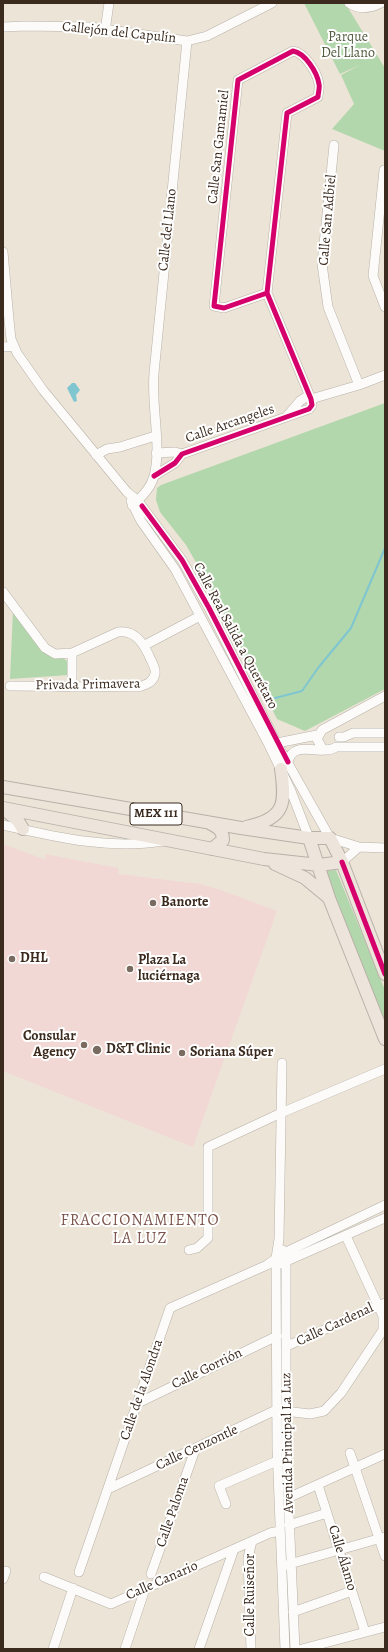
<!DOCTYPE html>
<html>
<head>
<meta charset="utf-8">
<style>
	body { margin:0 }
	#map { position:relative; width:388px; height:1652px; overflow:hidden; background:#ece4d7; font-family:Alegreya,serif }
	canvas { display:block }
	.frame { position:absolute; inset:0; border:4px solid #3b2a1e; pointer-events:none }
</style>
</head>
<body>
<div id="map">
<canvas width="388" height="1652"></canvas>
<div class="frame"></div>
</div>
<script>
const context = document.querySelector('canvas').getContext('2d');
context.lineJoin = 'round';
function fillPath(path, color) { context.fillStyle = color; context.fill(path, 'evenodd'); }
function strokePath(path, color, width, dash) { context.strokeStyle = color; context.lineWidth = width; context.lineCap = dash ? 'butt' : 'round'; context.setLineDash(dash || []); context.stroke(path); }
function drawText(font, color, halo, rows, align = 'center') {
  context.font = font + ' Alegreya,serif'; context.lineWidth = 4; context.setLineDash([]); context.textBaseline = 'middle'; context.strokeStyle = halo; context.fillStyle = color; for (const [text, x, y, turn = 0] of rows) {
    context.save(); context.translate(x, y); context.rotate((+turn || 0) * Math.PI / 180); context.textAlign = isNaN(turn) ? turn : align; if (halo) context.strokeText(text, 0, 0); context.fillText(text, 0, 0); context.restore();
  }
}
fillPath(new Path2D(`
	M3 844 46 860 45 854 118 868 119 874 200 884 218 889 277 911 193 1147 3 1071Z`), '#f2d8d4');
fillPath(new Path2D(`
	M304 3H345L385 68V151L332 129 354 104 341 75 360 65 340 74Z
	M385 403V689L305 731 277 719 208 583 186 545 160 512 156 500 157 488 161 485Z
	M13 610 40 645 69 662V675L10 679Z
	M336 870 385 990V1033L324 871Z`), '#b3d7ac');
fillPath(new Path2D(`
	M72 383H75L80 390 76 395 77 401 74 402 67 388Z`), '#7fc6d0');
strokePath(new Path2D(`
	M275 698 302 691 318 668 351 628 385 548`), '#7fc6d0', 2);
const minor = new Path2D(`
	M349 3C359 10 369 9 381 3
	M3 27 26 26 90 27 187 41 207 36 272 3
	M105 31 109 3
	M334 145 322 264 328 307 359 385
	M384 170 373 276 385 307
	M3 252 9 320 11 339 17 353 43 390 127 492 138 501 182 560 209 608 276 742 330 838 359 847 385 848
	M3 347 14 346
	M287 416 300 401 306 397 311 399 359 385 385 375
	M156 453 175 452 182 454
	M96 455 107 449 120 447 155 436
	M154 476 175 463 182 454 309 409 312 405 311 399 267 293 287 113 318 97C318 93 320 88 319 84 317 72 305 53 293 51L238 80 214 306 224 308 267 293
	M131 501 141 521 175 569 269 745 291 791 309 838
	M132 505C141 498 151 488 154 476 162 447 151 405 154 373 164 263 176 152 187 41
	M3 592 45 648 55 654 72 653 118 632C136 629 145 646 151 660 153 664 156 669 155 674 153 683 145 685 138 687L10 686
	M145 645 200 616
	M72 653V687
	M339 737H344L353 733H385
	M272 744 317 735
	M322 748 317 739 322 730 385 696
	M288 762C293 738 322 757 336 747H385
	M3 825C56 837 109 850 163 841
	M342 862 359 847
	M282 1063 279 1239 276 1258 277 1448 285 1649
	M346 1236 383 1316V1329
	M189 1250 197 1248 208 1238V1147L281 1113 385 1069
	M283 1250 286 1263V1447L295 1649
	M280 1264 385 1218
	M287 1346 385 1303
	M138 1403 277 1336
	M350 1453 385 1556
	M318 1485 365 1632
	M108 1489 276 1410 310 1414 324 1411 341 1393 385 1327
	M288 1498 385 1454
	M226 1504 219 1486 277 1461
	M289 1525 327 1513
	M286 1565 385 1537
	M79 1572 170 1308 267 1265 284 1253 385 1205
	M151 1574 195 1450
	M44 1577 111 1604 270 1533 280 1531
	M3 1579 6 1571
	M293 1612 352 1591
	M53 1649 73 1588
	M125 1649 145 1589
	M199 1649 234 1549
	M251 1649 248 1558 252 1541
	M302 1649 385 1627`);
const major = new Path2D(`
	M3 787 241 828 309 838H330L342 862 385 974
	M3 808 264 859 319 865 342 862
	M4 809 18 821 23 829
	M211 824C219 828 223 831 223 840L212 849
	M246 827C285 819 286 804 281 769
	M309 838 329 898 385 1039
	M275 864 305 878 328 897`);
strokePath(minor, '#b8b1a8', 10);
strokePath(major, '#b8b1a8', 14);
strokePath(minor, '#fcfbf9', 9);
strokePath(major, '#ede5dc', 12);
strokePath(new Path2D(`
	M154 476 175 463 182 454 309 409 312 405 311 399 267 293 287 113 318 97C318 93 320 88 319 84 317 72 305 53 293 51L238 80 214 306 224 308 267 293
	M142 506 182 560 209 608 288 762
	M342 862 385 974`), '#d6006c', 5);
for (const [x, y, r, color] of [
	[153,903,4,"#796b5f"],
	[12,959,4,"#796b5f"],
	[130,969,4,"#796b5f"],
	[84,1045,4,"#796b5f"],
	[97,1050,5,"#796b5f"],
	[182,1053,4,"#796b5f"]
]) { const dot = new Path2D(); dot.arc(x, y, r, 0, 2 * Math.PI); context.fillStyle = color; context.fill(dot); strokePath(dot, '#fff', 1.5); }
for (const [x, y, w] of [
	[156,814,52]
]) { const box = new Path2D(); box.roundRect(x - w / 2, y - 11, w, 22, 3); context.fillStyle = '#fff'; context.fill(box); strokePath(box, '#3b2a1e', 1); }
drawText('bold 13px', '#3b2a1e', null, [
	["MEX 111",156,814]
]);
drawText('14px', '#3b2a1e', '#fff', [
	["Callejón del Capulín",119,33,6],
	["Calle San Gamamiel",219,147,-84],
	["Calle San Adbiel",328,220,-85],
	["Calle del Llano",168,230,-84],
	["Calle Arcangeles",230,424,-19],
	["Calle Real Salida a Querétaro",235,636,62],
	["Privada Primavera",88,685,-1],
	["Calle Cardenal",335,1325,-25],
	["Calle Gorrión",207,1369,-26],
	["Calle de la Alondra",142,1390,-71],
	["Avenida Principal La Luz",288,1443,-91],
	["Calle Cenzontle",197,1448,-25],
	["Calle Paloma",173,1512,-71],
	["Calle Álamo",342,1558,73],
	["Calle Canario",162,1581,-24],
	["Calle Ruiseñor",251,1595,-90]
]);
drawText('14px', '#515b3e', '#fff', [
	["Parque",348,38],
	["Del Llano",348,54]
]);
drawText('bold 14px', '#3b2a1e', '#fff', [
	["Banorte",161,903],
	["DHL",20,959],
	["Plaza La",138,961],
	["luciérnaga",138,977],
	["Consular",76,1037,"right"],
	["Agency",76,1053,"right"],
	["D&T Clinic",106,1050],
	["Soriana Súper",190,1053]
], 'left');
context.letterSpacing = '1px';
drawText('16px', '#7b544b', '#fff', [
	["FRACCIONAMIENTO",140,1221],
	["LA LUZ",140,1239]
]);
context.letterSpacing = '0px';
</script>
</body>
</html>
